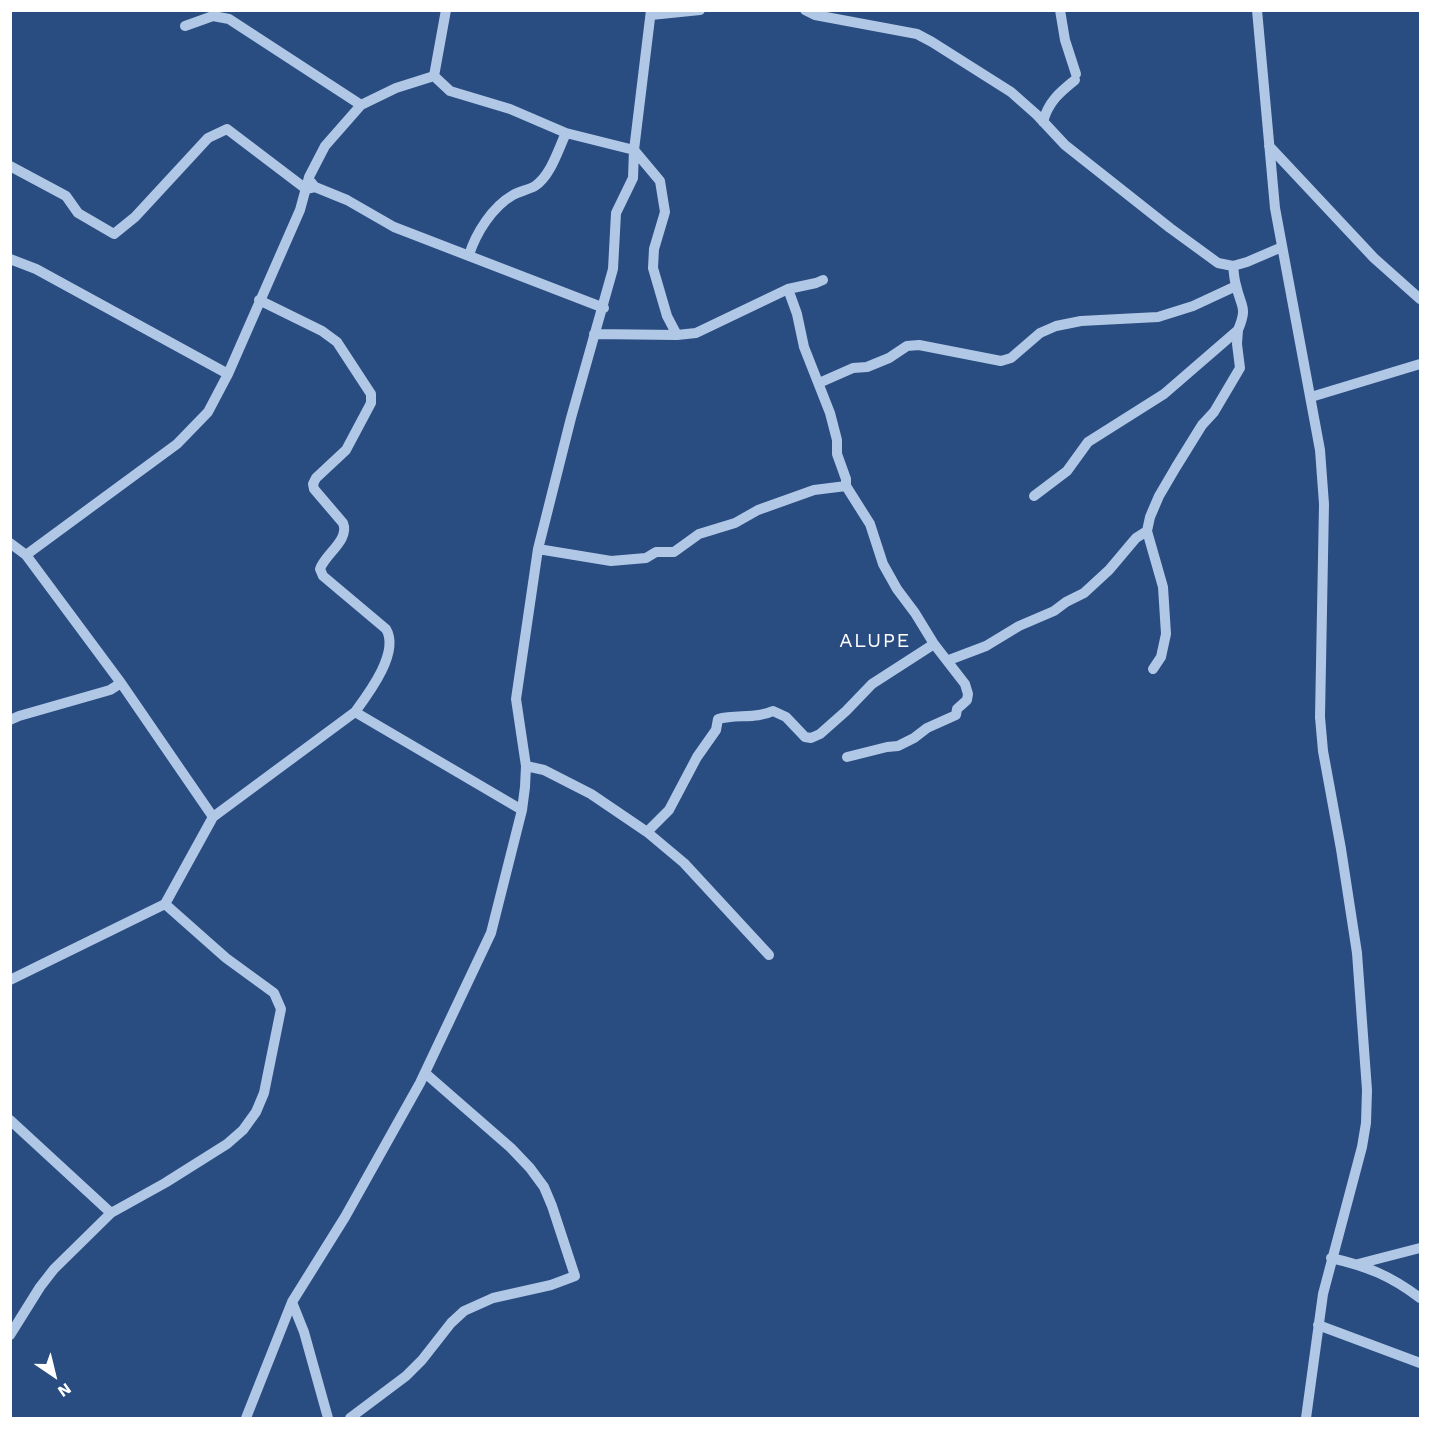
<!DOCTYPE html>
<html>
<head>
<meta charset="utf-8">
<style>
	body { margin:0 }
	#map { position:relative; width:1431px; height:1429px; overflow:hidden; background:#294c81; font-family:"Work Sans",sans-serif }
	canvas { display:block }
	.frame { position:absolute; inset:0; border:12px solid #fff; pointer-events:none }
	.north { position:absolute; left:24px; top:1345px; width:60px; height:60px; -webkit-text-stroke:4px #294c81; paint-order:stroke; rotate:145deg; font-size:16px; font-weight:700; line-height:24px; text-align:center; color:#fff }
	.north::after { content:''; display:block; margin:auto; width:21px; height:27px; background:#fff; clip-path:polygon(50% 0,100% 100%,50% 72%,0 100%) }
</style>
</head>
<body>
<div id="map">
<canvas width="1431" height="1429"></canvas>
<div class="frame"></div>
<div class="north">N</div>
</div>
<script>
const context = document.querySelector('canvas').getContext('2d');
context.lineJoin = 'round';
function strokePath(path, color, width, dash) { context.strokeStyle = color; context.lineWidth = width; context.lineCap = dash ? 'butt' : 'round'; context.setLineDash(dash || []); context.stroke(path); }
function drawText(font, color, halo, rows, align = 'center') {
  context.font = font + ' "Work Sans",sans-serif'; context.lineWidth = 4.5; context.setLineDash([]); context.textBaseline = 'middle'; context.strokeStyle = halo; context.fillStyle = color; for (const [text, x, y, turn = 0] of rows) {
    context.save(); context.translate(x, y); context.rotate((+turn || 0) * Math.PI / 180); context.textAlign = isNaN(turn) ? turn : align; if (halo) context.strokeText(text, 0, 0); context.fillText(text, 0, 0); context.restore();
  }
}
strokePath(new Path2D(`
	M805 10 815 15 917 34 932 42 1011 92 1037 115 1065 145 1170 228 1218 263 1233 266 1247 262 1282 247
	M1060 10 1065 40 1076 74
	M1257 10 1275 208 1320 450 1324 504 1320 717 1323 751 1341 849 1357 953 1367 1090 1366 1123 1362 1147 1323 1294 1306 1418
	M651 15 700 10
	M185 26 213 16 229 19 361 105
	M434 76 450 91 510 109 566 133 634 150 660 181 665 212 654 249 653 268 667 316 677 335
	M1043 122C1048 102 1060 92 1075 80
	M1269 146 1374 258 1420 299
	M10 166 66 196 78 213 114 234 135 217 208 138 227 129 306 189 315 187
	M311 182 315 187 347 200 394 227 604 308
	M469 255C476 233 492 207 513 195 520 191 528 190 535 186 551 175 558 150 566 133
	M10 259 36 269 228 374
	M788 289 797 314 804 347 830 413 837 440V454L846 479V486L870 524 883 564 897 589 915 613 934 644 965 684 968 694 967 700 957 709 956 715 927 728 914 738 898 746 887 747 847 757
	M594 334 677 335 696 333 788 289 816 283 823 280
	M819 383 853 368 867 367 889 358 907 346 919 345 1001 361 1011 358 1040 333 1056 326 1081 321 1158 317 1193 306 1236 286
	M1311 397 1420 364
	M1034 496 1067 471 1088 442 1164 394 1238 330C1248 306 1241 308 1236 285 1234 279 1234 272 1233 266
	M10 543 26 555 121 683 213 817 165 904 10 980
	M538 549 611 561 646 558 656 552H674L699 534 735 523 758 510 814 490 846 486
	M26 555 177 444 208 412 228 374 300 210 309 177 325 146 361 105 396 88 434 76 446 10
	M949 660 986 646 1019 626 1054 611 1066 602 1084 593 1109 570 1136 538 1147 531
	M1153 669 1161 657 1166 634 1163 587 1147 531 1150 517 1159 496 1176 467 1202 425 1214 412 1240 368 1237 344 1238 330
	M355 712 522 810
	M10 720 19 716 110 690 121 683
	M526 766 544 770 591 794 647 832 684 863 769 955
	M213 817 355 712C369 693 400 652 386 629L323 576 320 569C325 554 350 540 343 523L314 489 313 484 316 478 346 450 371 403V394L337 342 322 331 259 300
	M647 832 669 810 697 757 716 730 718 719C736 714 757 719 773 711L786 717 805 737 811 738 820 734 846 711 872 684 934 644
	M10 1120 111 1213
	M1331 1258C1367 1266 1391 1276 1420 1298
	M1358 1264 1420 1248
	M292 1302 304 1332 328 1418
	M1318 1325 1420 1363
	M10 1335 40 1287 54 1269 111 1213 165 1183 227 1144 243 1130 256 1112 264 1093 281 1009 274 993 226 958 165 904
	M246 1418 292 1302 345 1217 420 1083 491 933 522 810 525 787 526 766 516 699 538 549 571 418 613 269 616 213 633 178 634 150 651 10
	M350 1418 406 1376 422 1360 451 1323 464 1311 493 1298 551 1285 575 1276 552 1206 544 1187 530 1168 511 1148 425 1073`), '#b1c7e6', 10);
context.letterSpacing = '1.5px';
drawText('20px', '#fff', '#294c81', [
	["ALUPE",875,641]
]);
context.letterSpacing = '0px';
</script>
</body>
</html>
